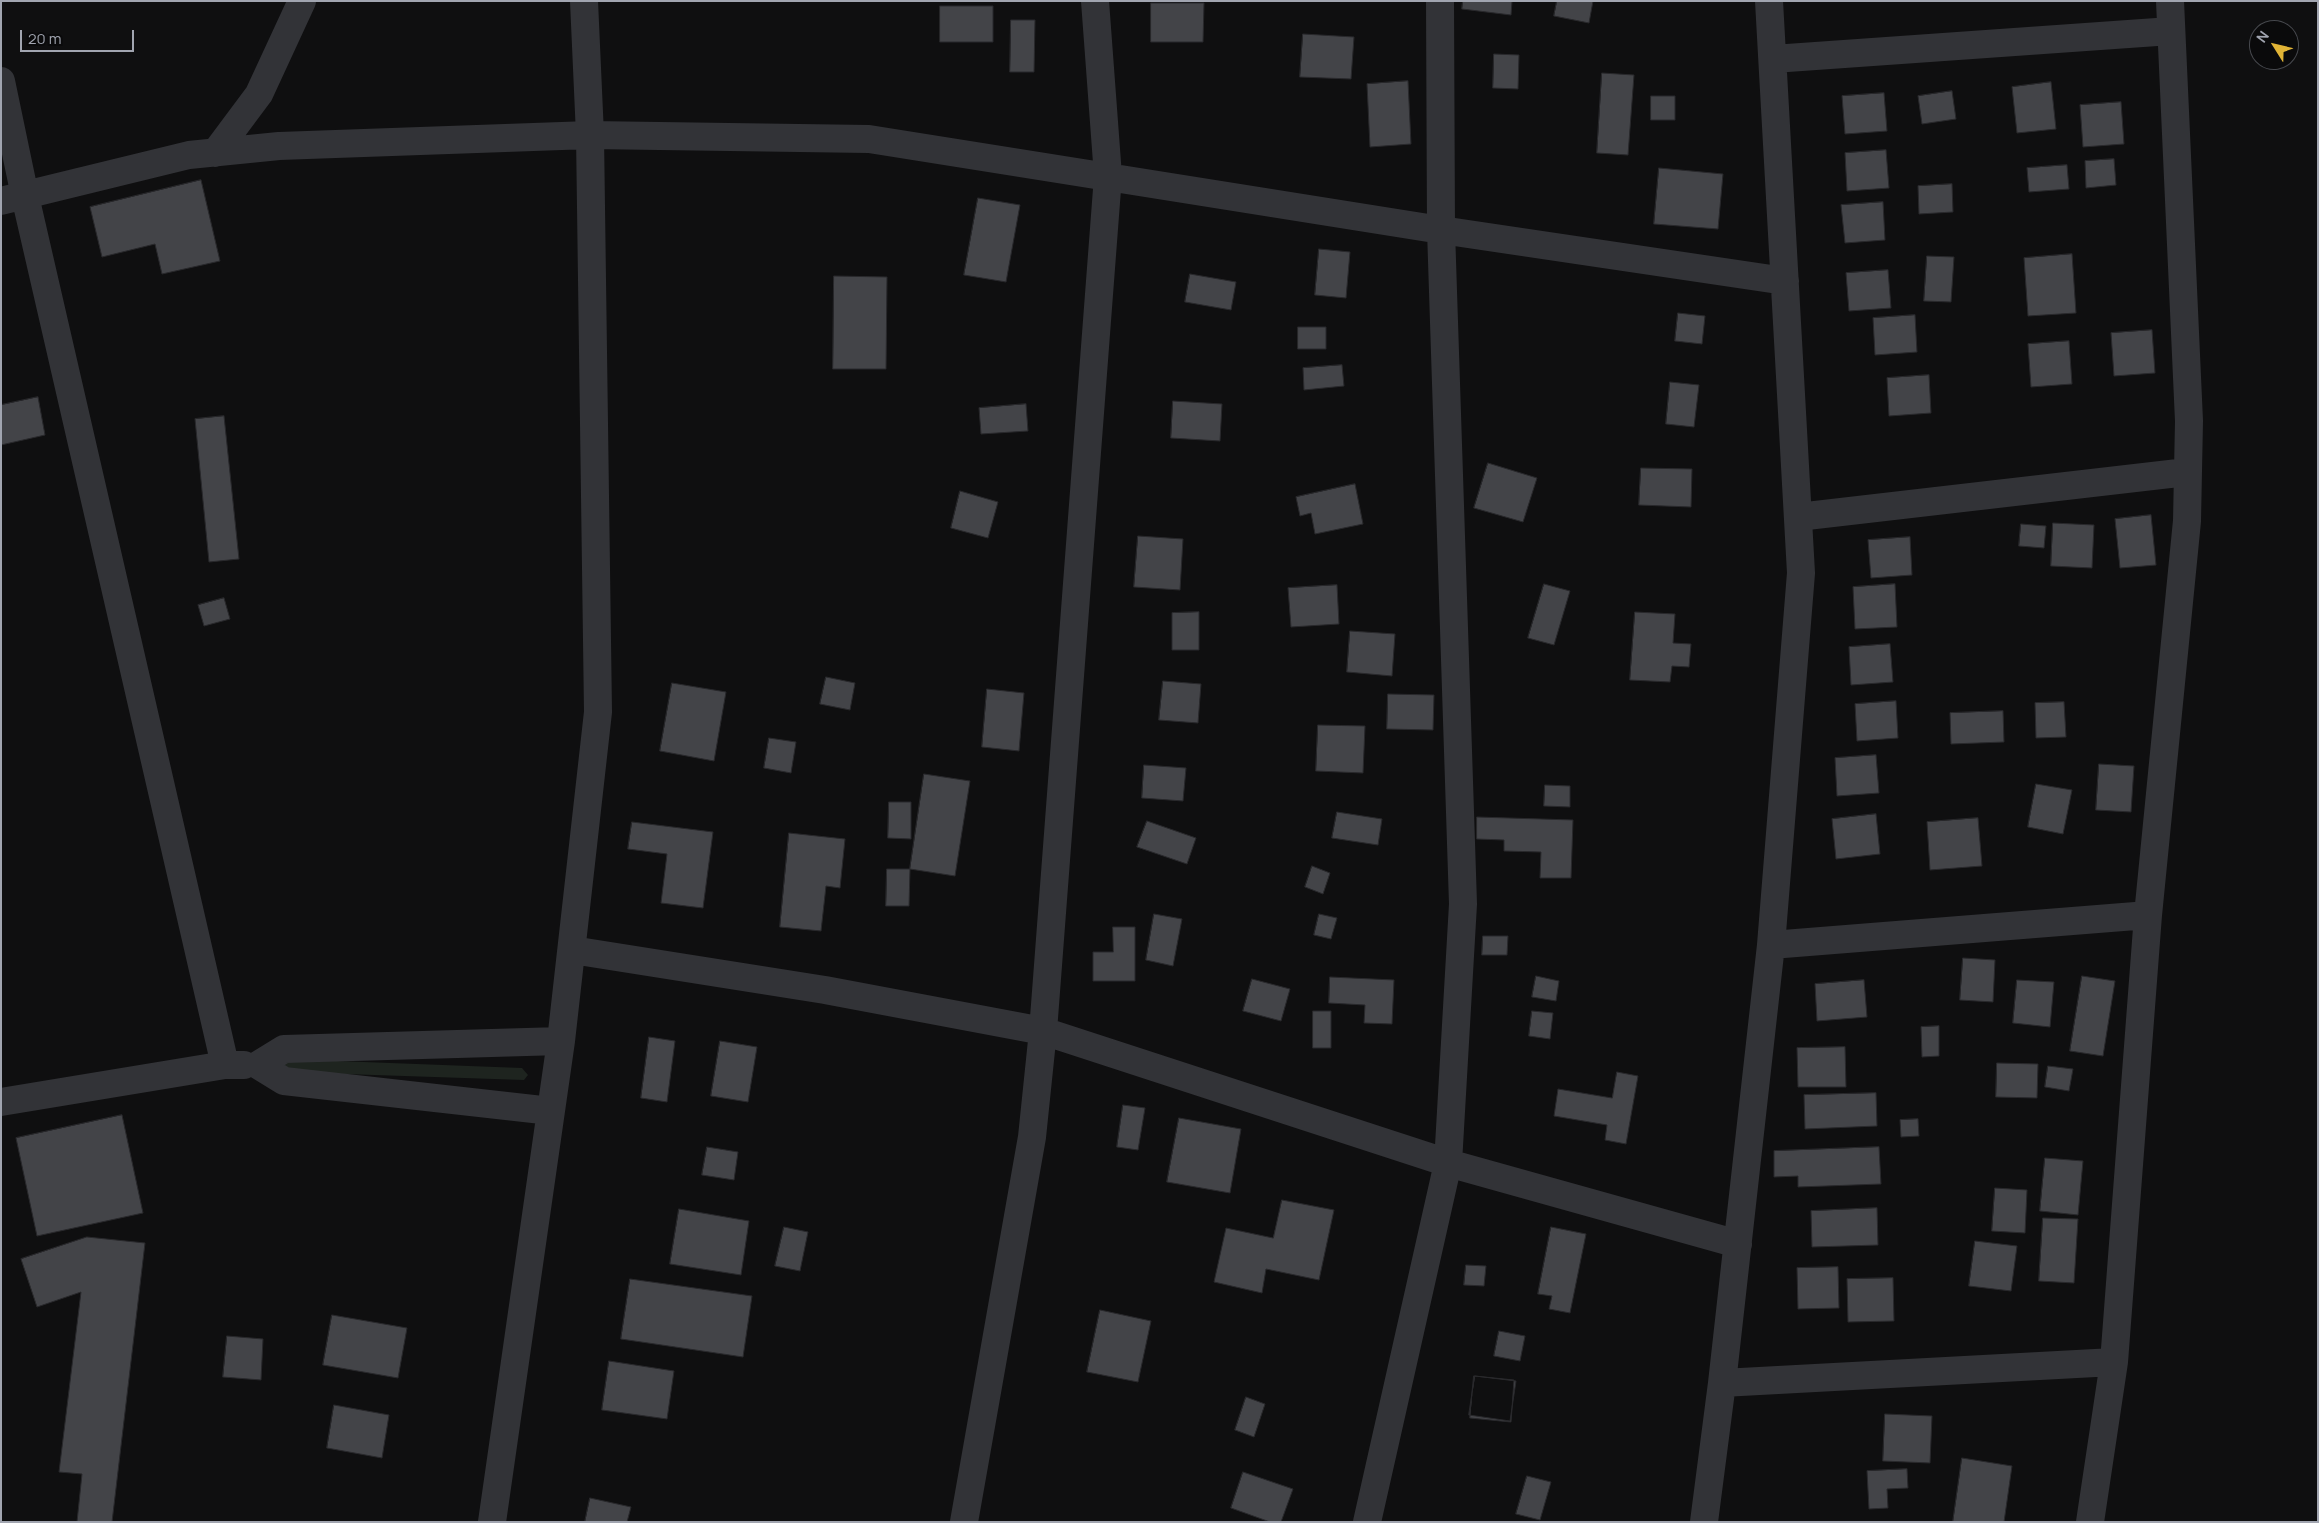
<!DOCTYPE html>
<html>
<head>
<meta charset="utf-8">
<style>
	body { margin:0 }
	#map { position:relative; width:2319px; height:1523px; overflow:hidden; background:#0f0f10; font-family:Manrope,sans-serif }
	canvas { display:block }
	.frame { position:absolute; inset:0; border:2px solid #a1a5b0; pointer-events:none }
	.north { position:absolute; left:2249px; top:20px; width:50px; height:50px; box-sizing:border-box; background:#0a0a0b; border:1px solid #46484d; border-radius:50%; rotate:306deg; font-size:14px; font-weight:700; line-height:20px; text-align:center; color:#a1a5b0 }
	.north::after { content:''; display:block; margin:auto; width:18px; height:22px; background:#e1b436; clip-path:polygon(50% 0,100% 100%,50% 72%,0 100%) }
	.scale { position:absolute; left:20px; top:30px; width:114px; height:22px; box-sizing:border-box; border:2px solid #a1a5b0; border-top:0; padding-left:6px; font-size:15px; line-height:18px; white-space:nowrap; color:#a1a5b0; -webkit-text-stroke:4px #0a0a0b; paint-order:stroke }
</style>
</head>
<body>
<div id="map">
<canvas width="2319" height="1523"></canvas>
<div class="frame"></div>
<div class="north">N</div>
<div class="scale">20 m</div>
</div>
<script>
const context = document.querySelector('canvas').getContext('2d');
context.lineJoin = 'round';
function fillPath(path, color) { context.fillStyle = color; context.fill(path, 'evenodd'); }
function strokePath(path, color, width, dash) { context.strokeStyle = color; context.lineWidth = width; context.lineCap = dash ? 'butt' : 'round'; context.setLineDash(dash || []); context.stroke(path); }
fillPath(new Path2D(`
	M285 1059 522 1068 528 1075 524 1080 284 1072 280 1063Z`), '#1e241f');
const building = new Path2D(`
	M1463 1H1512L1511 15 1462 9Z
	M1557 1H1593L1589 23 1554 16Z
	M1151 3H1204L1203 42H1151Z
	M940 6H993V42H940Z
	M1011 20H1035L1034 72H1010Z
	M1303 34 1354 37 1351 79 1300 77Z
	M1494 54 1519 55 1518 89 1493 88Z
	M1602 73 1634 75 1628 155 1597 153Z
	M1408 81 1411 144 1370 147 1367 84Z
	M2051 82 2056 129 2017 133 2012 87Z
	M1952 91 1956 119 1922 124 1918 96Z
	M1884 93 1887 131 1845 134 1842 96Z
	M1651 96H1675V120H1651Z
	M2121 102 2124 144 2083 147 2080 105Z
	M1886 150 1889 188 1847 191 1845 153Z
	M2114 159 2116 185 2086 188 2085 161Z
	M2067 165 2069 189 2029 192 2027 168Z
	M1659 168 1723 174 1718 229 1654 224Z
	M201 180 220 261 162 274 155 244 102 257 90 207Z
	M1952 184 1953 212 1919 214 1918 186Z
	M978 198 1020 205 1006 282 964 275Z
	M1883 202 1885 240 1845 243 1841 205Z
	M1319 249 1350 252 1346 298 1315 295Z
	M2072 254 2076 313 2028 316 2024 258Z
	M1927 256 1954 257 1951 302 1924 301Z
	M1888 270 1891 308 1849 311 1846 273Z
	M1190 274 1236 282 1231 310 1185 302Z
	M834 276 887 277 886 369H833Z
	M1678 313 1705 316 1702 344 1675 341Z
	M1915 315 1917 352 1875 355 1873 318Z
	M1298 327H1326V349H1298Z
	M2152 330 2155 373 2114 376 2111 333Z
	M2069 341 2072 384 2031 387 2028 344Z
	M1342 365 1344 386 1304 390 1303 368Z
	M1929 375 1931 413 1889 416 1887 378Z
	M1670 382 1699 385 1694 427 1666 424Z
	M38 397 45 435 1 445V405Z
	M1173 401 1222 404 1220 441 1171 438Z
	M1026 404 1028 431 981 434 979 408Z
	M224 416 239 559 209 562 195 419Z
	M1488 463 1537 478 1523 522 1474 508Z
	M1641 468 1692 469 1691 507 1639 505Z
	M1355 484 1363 524 1315 534 1311 513 1300 516 1296 497Z
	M960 491 998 502 988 538 951 528Z
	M2151 515 2156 565 2120 568 2115 519Z
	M2053 523 2094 525 2092 568 2051 566Z
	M2021 524 2046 526 2044 548 2019 546Z
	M1138 536 1183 539 1180 590 1134 587Z
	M1910 537 1912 575 1871 578 1868 540Z
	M1544 584 1570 591 1554 645 1528 638Z
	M1895 584 1897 627 1855 629 1853 587Z
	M1337 585 1339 624 1291 627 1288 588Z
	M224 598 230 619 204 626 198 605Z
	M1199 612V650H1172V613Z
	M1635 612 1675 614 1673 643 1691 644 1689 667 1672 666 1670 682 1630 680Z
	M1350 631 1395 634 1392 676 1347 672Z
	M1890 644 1893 682 1851 685 1849 647Z
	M826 677 855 683 850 710 820 704Z
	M1163 681 1201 684 1198 723 1159 720Z
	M672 683 726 692 714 761 660 751Z
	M987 689 1024 693 1019 751 982 747Z
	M1388 694 1434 695 1433 730 1387 729Z
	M1896 701 1898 738 1857 741 1855 704Z
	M2064 702 2066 737 2036 738 2035 703Z
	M2003 711 2004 742 1951 744 1950 713Z
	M1318 725 1365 726 1363 773 1316 771Z
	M769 738 796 742 791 773 764 768Z
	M1876 755 1879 793 1837 796 1835 758Z
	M2099 764 2134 766 2131 812 2096 810Z
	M1144 765 1186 768 1183 801 1142 798Z
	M924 774 970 781 955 876 910 869Z
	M2036 784 2072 790 2063 834 2028 827Z
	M1545 785 1570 786V807L1544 806Z
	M889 802H911V839L888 838Z
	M1337 812 1382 819 1378 845 1332 838Z
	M1876 814 1880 854 1836 859 1832 819Z
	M1477 817 1573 820 1571 878H1540L1541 852 1504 851V840L1477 839Z
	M1978 818 1982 866 1930 870 1927 822Z
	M1147 821 1196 838 1187 864 1137 847Z
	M632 822 713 832 703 908 661 903 667 854 628 849Z
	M789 833 845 839 840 888 826 886 821 931 780 927Z
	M1312 866 1330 873 1323 894 1305 887Z
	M887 869H910L909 906H886Z
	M1154 914 1182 919 1173 966 1146 960Z
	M1319 914 1337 918 1331 939 1314 935Z
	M1113 927H1135V981H1093V952H1113Z
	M1483 936H1508L1507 955H1482Z
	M1963 958 1995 960 1993 1002 1960 1000Z
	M1536 976 1559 981 1556 1001 1532 997Z
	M2082 976 2115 981 2103 1056 2070 1051Z
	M1330 977 1394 980 1392 1024 1364 1023 1365 1005 1329 1003Z
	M1252 979 1290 989 1281 1021 1243 1011Z
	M1864 980 1867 1017 1817 1021 1815 984Z
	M2017 980 2054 982 2050 1027 2013 1023Z
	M1313 1011H1331V1048H1313Z
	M1532 1011 1553 1013 1550 1039 1529 1036Z
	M1939 1026V1056L1922 1057 1921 1027Z
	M649 1037 675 1041 667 1102 641 1098Z
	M720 1041 757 1047 748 1102 711 1096Z
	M1845 1047 1846 1087H1798L1797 1048Z
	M1997 1063 2038 1064 2037 1098 1996 1097Z
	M2048 1066 2073 1069 2069 1091 2045 1087Z
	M1617 1072 1638 1076 1626 1144 1605 1140 1607 1125 1554 1116 1558 1089 1612 1098Z
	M1876 1093 1877 1126 1805 1129 1804 1095Z
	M1123 1105 1145 1108 1138 1150 1117 1147Z
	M122 1115 143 1213 37 1236 16 1138Z
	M1179 1118 1241 1129 1230 1193 1167 1182Z
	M1918 1119 1919 1136 1901 1137 1900 1120Z
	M707 1147 738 1152 734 1180 702 1175Z
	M1879 1147 1881 1184 1798 1187V1176L1774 1177V1151Z
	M2045 1158 2083 1161 2078 1215 2040 1211Z
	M1995 1188 2027 1190 2025 1233 1992 1231Z
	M1282 1200 1334 1210 1319 1280 1266 1269 1262 1293 1214 1282 1226 1228 1273 1238Z
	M1877 1208 1878 1245 1812 1247 1811 1211Z
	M679 1209 749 1221 741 1275 670 1264Z
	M2043 1218 2078 1219 2074 1283 2039 1281Z
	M784 1227 808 1232 800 1271 775 1266Z
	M1551 1227 1586 1234 1570 1313 1549 1309 1552 1296 1538 1294Z
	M87 1237 145 1243 112 1522H77L82 1474 59 1472 81 1292 37 1307 21 1259Z
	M1975 1241 2017 1246 2011 1291 1969 1286Z
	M1466 1265 1486 1266 1484 1286 1464 1285Z
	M1838 1267 1839 1308 1798 1309 1797 1268Z
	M1893 1278 1894 1321 1848 1322 1847 1279Z
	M630 1279 752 1296 743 1357 621 1339Z
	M1100 1310 1151 1321 1138 1382 1087 1372Z
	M332 1315 407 1328 398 1378 323 1365Z
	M1499 1331 1525 1336 1520 1361 1494 1356Z
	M227 1336 263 1339 261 1380 223 1377Z
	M609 1361 674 1371 667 1419 602 1410Z
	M1474 1376 1514 1380 1511 1422 1470 1418Z
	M1475 1376 1516 1381 1510 1421 1469 1415Z
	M1246 1397 1265 1404 1254 1437 1235 1430Z
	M334 1405 389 1415 382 1458 327 1448Z
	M1885 1414 1932 1416 1930 1463 1883 1461Z
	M1962 1458 2012 1466 2004 1522H1953Z
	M1907 1469 1908 1488 1887 1489 1888 1508 1869 1509 1867 1471Z
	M1243 1472 1293 1489 1281 1522H1270L1231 1508Z
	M1527 1476 1551 1482 1540 1520 1516 1514Z
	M590 1498 631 1507 627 1522H585Z`);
fillPath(building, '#434448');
strokePath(building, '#29292c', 1);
strokePath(new Path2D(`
	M1773 59 2171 31
	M1 81 25 196 225 1065
	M215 153 259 94 302 1
	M1 201 189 155 279 146 590 135 869 139 1441 230 1785 281
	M1798 517 2187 472
	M1771 945 2148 915
	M572 950 825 990 1043 1031 1448 1163 1738 1244
	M1 1102 225 1065H244
	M551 1111 284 1081 258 1065 284 1049 561 1041
	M1722 1383 2114 1362
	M492 1522 561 1041 598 712 590 135 584 1
	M964 1522 1032 1137 1043 1031 1108 176 1095 1
	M1367 1522 1448 1163 1463 904 1441 230 1440 1
	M1704 1522 1722 1383 1771 945 1801 573 1769 1
	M2090 1522 2114 1362 2148 915 2187 521 2189 421 2170 1`), '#323337', 28);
</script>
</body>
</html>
